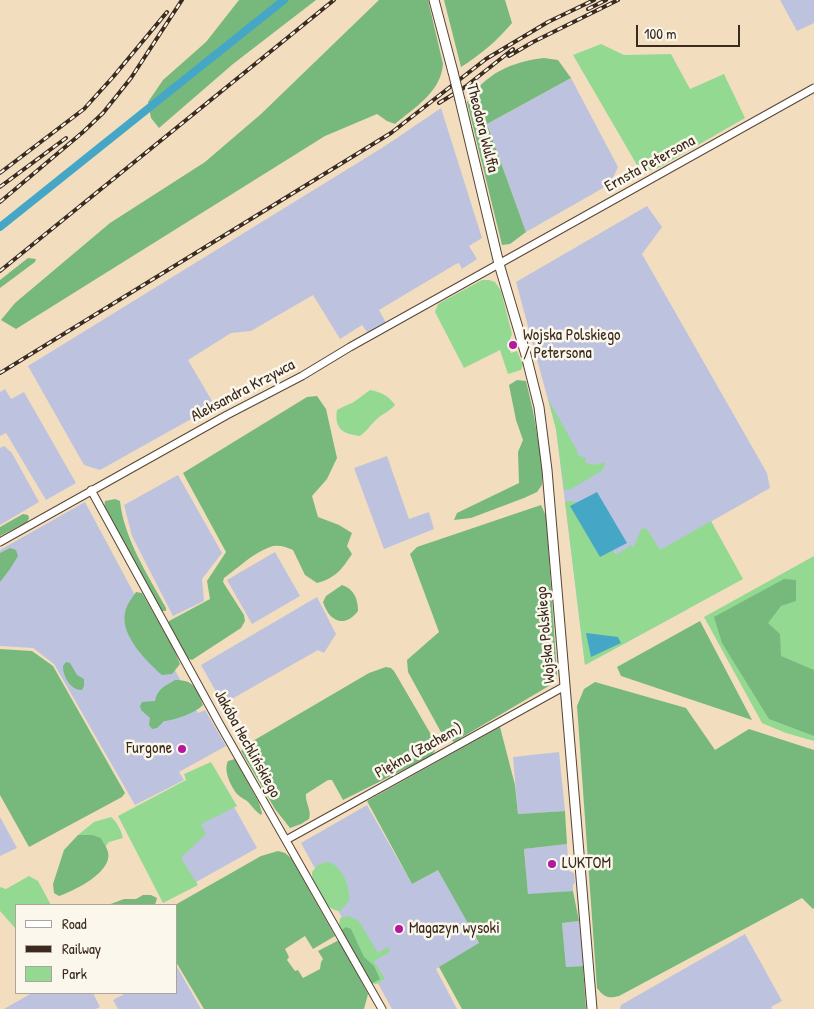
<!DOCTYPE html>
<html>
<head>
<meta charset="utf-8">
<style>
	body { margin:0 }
	#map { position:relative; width:814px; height:1009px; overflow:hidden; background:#f3ddbf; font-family:"Patrick Hand",sans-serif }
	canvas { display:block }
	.legend { position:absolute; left:15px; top:904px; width:162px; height:90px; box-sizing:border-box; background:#fbf7ec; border:1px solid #aea59a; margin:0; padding:6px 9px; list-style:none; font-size:15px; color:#3b2a1e }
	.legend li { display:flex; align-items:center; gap:10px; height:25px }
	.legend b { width:25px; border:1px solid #aea59a }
	.scale { position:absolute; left:636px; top:25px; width:104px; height:22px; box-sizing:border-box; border:2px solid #3b2a1e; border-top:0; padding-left:6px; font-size:15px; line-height:18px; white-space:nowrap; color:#3b2a1e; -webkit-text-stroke:4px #fbf7ec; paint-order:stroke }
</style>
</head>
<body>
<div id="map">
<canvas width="814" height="1009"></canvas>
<ul class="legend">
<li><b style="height:6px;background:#fff"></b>Road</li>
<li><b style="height:6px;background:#3b2a1e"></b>Railway</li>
<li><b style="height:14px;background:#94d992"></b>Park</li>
</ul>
<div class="scale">100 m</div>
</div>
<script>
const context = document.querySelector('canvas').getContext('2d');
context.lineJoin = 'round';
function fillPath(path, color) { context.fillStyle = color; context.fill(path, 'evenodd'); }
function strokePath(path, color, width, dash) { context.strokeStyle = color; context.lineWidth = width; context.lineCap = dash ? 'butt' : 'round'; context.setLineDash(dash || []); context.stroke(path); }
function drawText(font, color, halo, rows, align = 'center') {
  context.font = font + ' "Patrick Hand",sans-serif'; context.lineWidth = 5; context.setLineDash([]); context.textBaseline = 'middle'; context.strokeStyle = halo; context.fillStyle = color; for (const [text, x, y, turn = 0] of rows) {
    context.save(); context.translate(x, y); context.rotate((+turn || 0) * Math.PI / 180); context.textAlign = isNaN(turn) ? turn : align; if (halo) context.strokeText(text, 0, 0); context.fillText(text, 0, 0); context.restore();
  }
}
fillPath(new Path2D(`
	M780 0H814V23L797 31Z
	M571 78 618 167 610 184 526 232 487 124Z
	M441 108 482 238 469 246 477 259 462 269 459 263 456 264 379 310 386 323 368 333 362 325 340 339 313 295 251 331 231 333 188 360 212 401 209 409 100 470 84 465 28 366 385 146Z
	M647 206 662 227 642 254 767 473 770 488 654 554 688 609 585 665 556 429 516 282Z
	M5 389 11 399 24 392 76 483 46 500 6 433 0 436V392Z
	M4 446 12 453 39 502 0 525V448Z
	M387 456 409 519 429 512 434 529 384 549 354 468Z
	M178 475 222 553 202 579 204 601 173 616 132 536 124 505Z
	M85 502 198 713 205 710 226 746 179 772 184 780 135 805 54 664 33 648 0 646V550Z
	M275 552 300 596 252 624 227 580Z
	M317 597 336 634 324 653 318 650 223 704 201 665Z
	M559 752 565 811 518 814 513 757Z
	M213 769 257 848 164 900Z
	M367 805 412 884 439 869 479 944 436 969 457 1009H392L301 843Z
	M0 817 17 848 0 856Z
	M567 844 569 871 574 873 575 883 573 885V891L528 895 524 849Z
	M579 921 583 966 566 967 562 923Z
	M745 934 782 1001 771 1007 772 1009H620L621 1005Z
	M176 965 201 1009H118L113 1000 126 993H176Z
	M32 993H93L100 1007 96 1009H4Z`), '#bdc3de');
fillPath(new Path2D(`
	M601 44 624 55 671 54 690 89 724 74 745 118 658 168 641 172 573 55Z
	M482 280H489L495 282 501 291 512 334 508 345 511 353 517 351 523 365 521 370 508 374 500 350 464 368 435 312 438 304Z
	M370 390C381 392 389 396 395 405 389 412 384 413 378 418 372 423 367 431 360 436 343 434 334 429 337 410 342 407 347 405 352 403 359 399 364 394 370 390Z
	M548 399 578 452 577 455 586 458 585 463 598 465 604 462C606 467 603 469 600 472L571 489 564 490 556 429Z
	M565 501 579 502 571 506 600 557 613 550 616 555 631 545 633 548 642 528 647 529 660 550 711 521 743 579 585 665Z
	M814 556V741L786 733 762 723 704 617Z
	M211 762 237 806 201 824 206 834 181 858 198 885 163 903 118 816 186 780 184 774Z
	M111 817C117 822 121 830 123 838L109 842 105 847 101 838 93 835H78L94 822Z
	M325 862C341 861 351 888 349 901L340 911C325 911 312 886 312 872L317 866Z
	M29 876 38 881 51 905H16V929L0 911V887L6 889Z
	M349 916 359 921 378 953 388 947 390 952 374 961 385 979 376 984 371 983 339 927 340 918Z`), '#94d992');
fillPath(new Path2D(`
	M239 0H316L233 64 159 128 151 118 148 102 163 80 206 42Z
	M379 0H428L443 64C441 92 415 107 395 124L387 121 377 114 325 136 16 329 1 320 15 303 110 223 205 162 261 114Z
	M444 0H505L512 23C497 41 480 55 461 67Z
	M544 58 558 60 571 78 487 124 526 232 510 244 502 245 467 102C486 73 511 62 544 58Z
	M28 258 36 259 35 262 0 288V280Z
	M517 380 526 381 533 411 542 463V485L537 492 524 498 471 518 454 520 457 513 519 483 518 452 523 440 516 420 509 385Z
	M317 396 326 409 337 458 327 479 312 496 318 517 339 525 352 533 347 546 352 554C342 569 336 578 317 583L305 575 293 550C286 547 277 544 270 547 253 553 238 568 224 578L223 582 244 615 245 621 241 628 192 660 187 658 168 627 169 621 210 599 207 581 226 552 183 473 307 397Z
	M115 499 120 501C124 539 148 575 166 608V611H162L104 509 105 501Z
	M541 505 546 516 557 674 554 683 454 742 442 734 408 672 407 660 439 632 410 554 417 547Z
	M23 514 28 515 29 518 27 522 0 536V527Z
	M10 548 16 550 18 556 10 569 0 582V553Z
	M784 579 796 580V601L781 606 768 623 780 634 781 656 814 670V736L769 719 722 643 714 617Z
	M342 585C354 589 358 599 358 611 344 629 329 621 323 602L326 596Z
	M136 592 142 593 174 649 180 664 172 674 162 675C147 662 120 635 125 613 126 605 132 598 136 592Z
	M700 621 752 720 621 676 617 667Z
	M0 649 32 651 53 666 125 793 122 797 29 847 0 795Z
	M66 662 70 663 77 675 84 679V686L82 690C70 690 63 676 63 666Z
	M386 667 391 668 394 671 433 738C436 746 437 750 431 756L343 800 332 780H328L306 794C305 803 312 810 309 819L301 824 290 828 275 809 241 751 246 745 369 673Z
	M175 680C194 680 197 688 203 705 197 712 173 721 164 721L157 728 152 729 149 725 150 718 141 710 140 706 142 702 155 701C157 689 165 686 175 680Z
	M595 682 686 708 715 750 749 729 814 750V908L813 909 802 898 619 996C608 999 604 997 597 988L577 706 584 689Z
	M500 727 515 785 518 814 565 811 567 844 524 849 528 894 573 891 579 921 562 923 566 967 583 966 586 1009H462L439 967 479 943 438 870 412 884 367 801Z
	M235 759 259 803 262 813 261 815C255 811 252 806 247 801 244 799 240 797 237 794 231 786 223 771 228 761Z
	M78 835H93L101 838C103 842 107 848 108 852 113 872 74 891 59 896L54 893 53 884 64 850Z
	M278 851 285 853 291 858 335 936 313 949 305 936 285 949 289 957 287 960 295 971 298 970 303 978 320 969 321 962 323 959 318 951 339 940 368 994 364 1009H204L176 962V905H175L261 856Z
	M143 895H151L157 898 155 905H108L124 899H136Z
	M346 927 351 929 364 957 374 966 380 979 371 984 340 931Z`), '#77b97c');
fillPath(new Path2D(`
	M597 492 627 543 600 557 570 506Z
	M586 633 618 637 621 643 591 657Z`), '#45a7c5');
strokePath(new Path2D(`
	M0 227 284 0`), '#45a7c5', 8);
const minor = new Path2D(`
	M91 490 219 723 382 1009
	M0 542 227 415 302 376 350 347 814 88
	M286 840 565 686`);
const tertiary = new Path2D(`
	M434 0 453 72
	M460 100 499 264 526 355 539 407 547 470 592 1009`);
strokePath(minor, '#574536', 9);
strokePath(tertiary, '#574536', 11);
strokePath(minor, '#fff', 7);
strokePath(tertiary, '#fff', 9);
const rail = new Path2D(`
	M588 9 606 0
	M509 56 533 42 618 0
	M439 103 465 87 513 49
	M0 173 84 109 113 77 167 12
	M0 187 66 138
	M0 202 83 132 103 113 131 78 182 0
	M0 271 334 0
	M0 373 391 133 486 59 548 22 594 0`);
strokePath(rail, '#3b2a1e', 4);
strokePath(rail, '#fbf7ec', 2, [5.5]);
const tertiaryBridge = new Path2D(`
	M453 72 460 100`);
strokePath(tertiaryBridge, '#574536', 11, []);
strokePath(tertiaryBridge, '#fff', 9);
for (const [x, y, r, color] of [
	[513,345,5,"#b5179e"],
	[182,749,5,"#b5179e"],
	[552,864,5,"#b5179e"],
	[399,929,5,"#b5179e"]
]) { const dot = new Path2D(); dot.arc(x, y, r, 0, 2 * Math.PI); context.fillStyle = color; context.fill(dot); strokePath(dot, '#fbf7ec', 2); }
drawText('16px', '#3b2a1e', '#fbf7ec', [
	["Theodora Wulffa",482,128,76],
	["Ernsta Petersona",650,164,-29],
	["Aleksandra Krzywca",243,391,-28],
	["Wojska Polskiego",546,635,-95],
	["Jakóba Hechlińskiego",247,744,61],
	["Piękna (Zachem)",419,751,-29]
]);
drawText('16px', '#3b2a1e', '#fbf7ec', [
	["Wojska Polskiego",523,336],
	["/ Petersona",523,354],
	["Furgone",172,749,"right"],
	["LUKTOM",562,864],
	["Magazyn wysoki",409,929]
], 'left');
</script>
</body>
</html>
